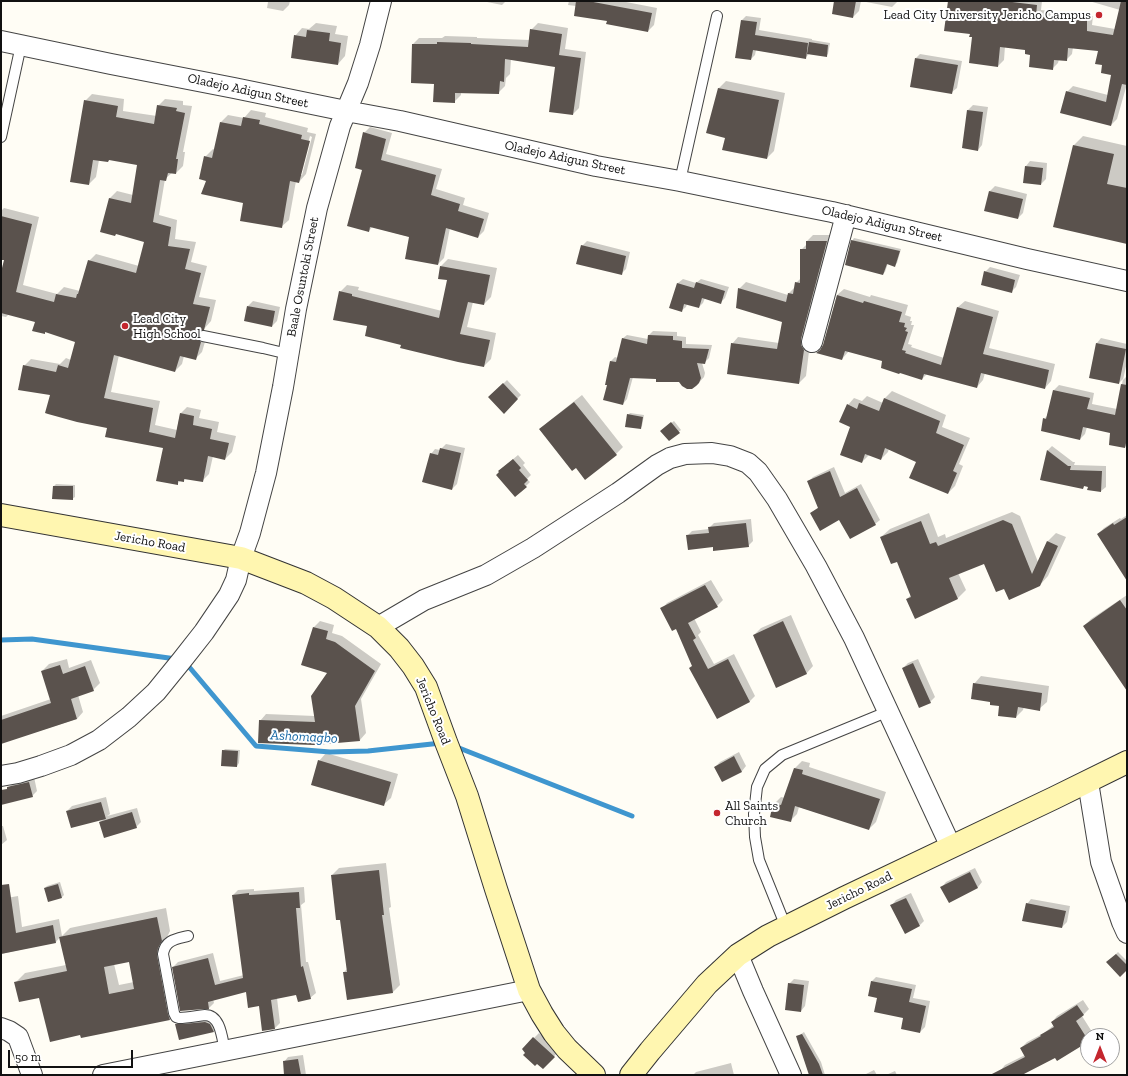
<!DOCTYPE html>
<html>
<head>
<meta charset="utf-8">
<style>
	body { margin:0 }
	#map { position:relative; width:1128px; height:1076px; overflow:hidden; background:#fffdf5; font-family:"Zilla Slab",serif }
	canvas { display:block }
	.frame { position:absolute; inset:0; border:2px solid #111; pointer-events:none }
	.north { position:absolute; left:1080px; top:1028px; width:40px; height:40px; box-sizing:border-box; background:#fff; border:1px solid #a0a0a0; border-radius:50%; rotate:0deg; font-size:11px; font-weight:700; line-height:16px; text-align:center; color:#111 }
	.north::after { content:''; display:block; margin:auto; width:14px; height:18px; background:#c4262e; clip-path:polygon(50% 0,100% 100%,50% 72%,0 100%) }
	.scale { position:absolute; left:8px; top:1050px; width:125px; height:18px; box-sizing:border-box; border:2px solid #111; border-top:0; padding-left:5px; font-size:12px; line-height:14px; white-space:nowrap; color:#111; -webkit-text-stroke:3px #fff; paint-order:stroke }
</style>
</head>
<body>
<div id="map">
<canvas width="1128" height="1076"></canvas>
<div class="frame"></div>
<div class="north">N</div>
<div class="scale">50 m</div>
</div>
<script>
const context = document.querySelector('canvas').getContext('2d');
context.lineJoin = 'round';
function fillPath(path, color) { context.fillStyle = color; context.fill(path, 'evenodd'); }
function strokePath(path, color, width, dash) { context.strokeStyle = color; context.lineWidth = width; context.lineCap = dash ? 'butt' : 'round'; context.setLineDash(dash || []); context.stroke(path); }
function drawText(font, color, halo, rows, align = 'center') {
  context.font = font + ' "Zilla Slab",serif'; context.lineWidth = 4; context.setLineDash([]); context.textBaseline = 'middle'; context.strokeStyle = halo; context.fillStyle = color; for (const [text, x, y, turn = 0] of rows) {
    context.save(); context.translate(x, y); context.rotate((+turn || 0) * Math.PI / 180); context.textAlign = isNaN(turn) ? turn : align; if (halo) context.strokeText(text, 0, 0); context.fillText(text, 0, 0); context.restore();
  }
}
fillPath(new Path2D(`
	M259 1H290L289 5 283 11 267 8 268 2Z
	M482 1H506L502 5Z
	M569 1H621L657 8 654 25 648 31 608 20 576 6 568 5Z
	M835 1H898L892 7 861 1 859 11 853 17Z
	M948 1H1042L1041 10 1093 16 1092 25 1115 29 1127 21V84L1117 119 1111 125 1067 92 1073 86 1108 95 1112 74 1103 64 1099 50 1073 47 1072 54 1066 60 1059 59 1058 63 1052 69 1031 54 1026 49 1005 46 1004 60 998 66 973 37Z
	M1089 1H1127V12Z
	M746 16 761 18 759 30 812 39V40L830 43 828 54 826 56 809 54 805 58 756 50 755 55 751 59 742 20Z
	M316 23 337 26 335 34 348 36 345 56 338 64 295 36 302 28 309 29Z
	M538 23 568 28 565 49 586 52 579 108 573 114 556 66 511 59 510 74 506 78 505 86 498 93 461 92V95L454 102 435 83 412 82 413 44 419 38H442L445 36 477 37V38L530 40 531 30Z
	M920 54 962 61 957 88 952 92 916 58Z
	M726 81 785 93 774 151 767 158 726 137 707 132 719 88Z
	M92 94 124 99 123 111 157 116 158 106 165 99 183 101V105L192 106 183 152H185L183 166 176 173 173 172 165 179 159 215 177 220 175 239 196 242 191 262 207 266 199 297 216 300 211 321 204 329V331L207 335 202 352 195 359 184 356 182 364 175 371 119 355 111 392 160 401 155 425 177 430 180 414 187 407 201 410 199 418 219 422 217 432 236 436 232 452 225 459 213 456 209 474 202 481 186 478 184 481 181 480 177 484 164 448 108 427 51 394 24 366 31 359 60 364 66 358 71 360 76 341 46 331 45 333 36 321 9 314 6 317 1 316V276L5 260 1 259V211L4 208 39 217 23 285 57 294 64 287 80 291 89 261 96 254 139 266 145 241 117 233 101 231 110 198 117 191 133 195 138 164 110 159 108 161 99 160 96 177 89 184 85 101Z
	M973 105 988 107 982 145 978 150 963 148 968 110Z
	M251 110 266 113 265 117 308 128 307 132 316 134 306 174 299 182 296 181 289 220 281 227 244 203 207 180 205 157 213 149 215 150 221 122 228 115 244 118ZM310 136 312 137 302 175H300Z
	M370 127 392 133 386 154 442 169 436 189 465 198 463 205 489 213 484 231 478 237 450 228 444 258 438 264 410 237 372 227 369 231 364 169V133Z
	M1083 136 1127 146V242L1074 145Z
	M1030 161 1047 163 1046 179 1041 184 1026 166Z
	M995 186 1027 194 1023 213 1018 218 985 210 990 191Z
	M813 235H833L810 343 806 376 799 383 732 344 738 337 779 343 783 321 739 289 746 282 788 295 789 293 795 287 796 283 801 278V250L807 244V241Z
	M854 238 901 249 897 263 895 265 888 263 885 272 883 274 852 241Z
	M587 241 630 252 626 269 621 274 582 246Z
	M448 259 497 268 491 297 484 304 473 302 467 327 496 333 491 359 484 366 402 344 368 325 340 292 347 285 359 287 358 290 442 311 448 280 441 266Z
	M990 267 1020 275 1016 287 1011 292 985 272Z
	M683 279 696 283 701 279 729 287 725 298 721 302 705 298 703 303 699 307 687 304 686 307 681 311 670 308 678 283Z
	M844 289 870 297 871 295 908 305 905 315 911 317 910 321H912L911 325H914L908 344 912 345 911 347 944 358 958 307 965 301 999 311 989 348 1055 364 1051 381 1045 388 985 373 983 380 977 387 927 374 922 379 884 361 849 351 842 359 823 347 837 295Z
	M253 301 280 307 277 321 272 326 248 306Z
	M653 331 677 332V336L686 337V344L712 345 709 358 704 363H702L705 373 704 377 696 386 679 381 657 378 633 377 627 399 623 404 608 384 611 361 615 357 618 358 622 339 627 335 648 339 649 335Z
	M1101 338 1127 344V362L1123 380 1127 376V446L1124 447 1111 432 1087 427 1085 434 1080 439 1044 419 1047 416 1054 390 1059 385 1094 393 1092 404 1117 409 1123 379 1119 383 1090 377 1097 343Z
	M507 380 521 395 504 412 490 397Z
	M892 391 946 415 942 427 970 438 959 464 963 466 955 486 948 493 917 461 889 448 888 452 881 459 869 455 862 462 851 426 848 405 854 398 862 401 867 396 883 403 885 398Z
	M582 395 623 447 616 454 576 467 540 430 548 422Z
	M630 413 644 415 642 426 640 428 628 415Z
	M674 421 681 430 669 440 664 429Z
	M446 444 465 448 457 484 452 489 431 454 435 449 440 450Z
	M1052 446 1073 462H1075L1074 465 1106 466V487L1101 491 1085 485 1083 488 1041 479 1048 450Z
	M518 455 525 463 523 465 531 475 527 479 530 482 526 486 499 471Z
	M834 467 845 493 861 484 880 520 875 524 811 513 819 507 808 482 813 477Z
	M56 484 75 485V497L72 499 54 486Z
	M1012 512 1020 516 1038 562 1048 541 1056 533 1066 537 1048 576 1040 585 1005 588 985 562 958 573 966 590 958 598 915 617 907 599 911 595 897 560 881 537 890 529 929 513 938 537 945 534 946 538Z
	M1127 515V577L1098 534 1104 528 1120 518 1121 519Z
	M751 519 753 541 748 546H714L687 536 692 531 709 529V528L714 523Z
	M711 580 723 600 717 606 694 618 701 632 698 635 714 664 734 654 755 696 749 702 693 665 676 628 662 609 667 603Z
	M1127 595V674L1084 626 1091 619Z
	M791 615 813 666 806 674 754 635 761 628Z
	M320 621 334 625 332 633 342 636 381 664 361 699 366 733 360 740 260 721 266 714 315 716 329 673 314 627Z
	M67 659 69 668 91 660 100 683 93 690 78 695 83 712 77 719 1 743V716L51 699 42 671 49 664Z
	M918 659 935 697 930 702 903 668 908 663Z
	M981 676 1049 686 1047 702 1039 709 1024 707 1023 710 1016 717 1000 705 991 702 974 684Z
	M225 749 240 750 239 763 237 766 223 751Z
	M739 752 746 766 742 771 723 781 715 767 720 762Z
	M326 753 398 774 391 798 383 805 319 761Z
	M802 761 810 763 809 767 886 792 876 822 869 829 799 807 797 814 790 821 774 804 781 797 785 798 795 768Z
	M34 777 37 791 32 796 8 788 13 783Z
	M106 797 110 814 107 816 137 808 141 822 136 827 100 822 103 819 67 811 72 806Z
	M1 826H3L7 840 1 845Z
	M386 863 391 907 389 908 400 985 393 992 344 972 347 969 341 919 332 875 339 868Z
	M975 868 982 882 978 887 949 902 942 887 946 882Z
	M60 882 64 895 62 897 45 888 47 886Z
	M304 887 305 902 301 905 306 962H308L316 993 310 998 297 993 277 998 280 1023 275 1028 260 1005 246 991 213 999 214 1003 209 1008H204L173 967 178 962 213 953 220 981 244 975 233 895 238 890 254 889V891Z
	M911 893 924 921 920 925 892 905 896 900Z
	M18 896 22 927 59 919 62 936 70 928 166 908 170 931 167 937 165 945 177 1005 179 1009 170 1019 81 1034 40 996 16 982 25 973 66 965 60 937 56 942 1 954V899ZM130 961 134 982 119 985 114 964Z
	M1031 899 1070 906 1067 922 1062 927 1027 904Z
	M1118 952 1127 961V969L1108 962Z
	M876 977 916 985 913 998 930 1001 925 1027 920 1032 904 1018 878 997 871 982Z
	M794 979 809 981 805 1006 801 1011 789 984Z
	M1083 1000 1089 1009 1082 1016 1094 1035 1093 1036H1088V1041L1024 1073 1025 1075H1002L1000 1071 1005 1065 1025 1055 1021 1048 1027 1042 1044 1033 1054 1025 1052 1022 1057 1016Z
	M210 1017 218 1027 214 1031 180 1039 176 1024 181 1019Z
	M804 1032 821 1062 825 1075H810L797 1037Z
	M539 1033 559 1051 543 1068 523 1049Z
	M303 1055 306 1075H285L284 1062 288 1057Z
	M731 1063 734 1075H693L696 1072Z
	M874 1070 877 1075H864Z
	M895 1071 897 1075H886Z`), '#0003');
strokePath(new Path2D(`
	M1 640 32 639 176 659
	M185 662 256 746 330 752 368 751 441 743
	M454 746 632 816`), '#3f96cf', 5);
fillPath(new Path2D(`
	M576 1H588L652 13 648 32 606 24 607 21 574 16Z
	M834 1H856L853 18 832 14Z
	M948 1H1004L1037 5 1036 16 1074 21V19L1087 20V31L1113 35 1121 1H1127V85L1122 84 1111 126 1060 113 1066 91 1106 102 1111 75 1101 73 1102 65 1095 64 1098 51 1068 48 1067 61 1054 60 1053 70 1029 67 1030 55 1025 54V50L1000 47 998 67 969 63 972 37H969L970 34 944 31Z
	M741 20 757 22 755 35 808 43 806 59 753 50 751 60 735 58Z
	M530 29 562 34 559 55 581 58 573 115 549 112 555 67 505 59 504 82 500 81 499 94 455 93V103L433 102 434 84 411 83 412 44H437V42L471 43V44L528 47Z
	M307 30 330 33 329 41 341 43 338 65 291 58 294 35 306 37Z
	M809 42 828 45 827 57 807 54Z
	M915 58 958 65 952 94 910 87Z
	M718 88 779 100 767 159 722 150 725 138 706 133Z
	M84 100 118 106 116 117 154 124 157 105 177 108 176 111 185 113 176 159H178L176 174 168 173 166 181 160 180 153 222 171 227 168 246 190 249 185 269 201 273 193 304 210 307 204 330 198 331 197 334V338L201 342 196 360 180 356 175 372 114 355 104 398 153 408 149 432 175 438 180 413 194 416 193 425 212 429 210 439 229 443 225 460 208 456 203 482 184 479V482L178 481V485L156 481 163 448 105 437 107 428 77 422 48 414 45 413 50 395 18 390 23 365 56 372 58 365 68 368 75 342 45 332V334L32 331 35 322 1 313V272L4 260H1V216L32 224 16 292 54 302 56 294 76 298 77 294H78L88 260 136 273 144 242 116 234 115 236 100 232 109 198 131 203 137 165 109 160 108 162 93 160 89 185 70 182Z
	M967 110 983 112 978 151 962 148Z
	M243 117 260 120 259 124 302 135 301 139 310 141 299 183 290 181 282 228 240 221 243 203 201 194 206 181 199 179 204 156 212 158 220 122 241 126Z
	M363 132 386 139 381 160 436 175 431 195 460 204 458 211 484 219 478 238 446 228 438 265 405 259 409 237 370 227 369 232 347 226 362 170 355 168Z
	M1073 145 1114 154 1107 184 1127 188V244L1053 227Z
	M1025 166 1043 168 1041 185 1023 183Z
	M989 191 1023 199 1018 219 984 211Z
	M851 240 900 251 895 267 887 264 883 275 845 265Z
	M806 241H827L801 339V345L804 350 799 384 727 374 731 343 777 349 782 322 736 308 738 288 786 302 788 293 793 294 795 282 800 283V249H806Z
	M581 245 626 256 622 275 576 264Z
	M440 266 490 275 484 305 468 302 460 334 490 340 484 367 458 362 400 348 401 345 365 336 367 326 333 320 339 291 352 294V296L439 318 447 280 438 279Z
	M984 271 1015 280 1012 293 981 285Z
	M696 282 725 291 721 304 702 298 699 308 684 304 682 312 669 308 677 283 694 288Z
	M837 295 863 303 864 301 902 312 899 322 905 323 904 327 907 328 905 331 908 332 902 350 906 351 905 353 941 365 957 307 993 317 983 354 1049 370 1045 389 981 373 977 388 924 374 922 380 900 373 899 374 881 368 882 361 845 351 842 360 816 353 820 350 823 345Z
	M247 306 275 311 272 327 244 321Z
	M648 335 673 336V340L682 341V348L709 349 705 364 697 363 701 378 699 383 696 386 692 389H687L682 386 679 382H656V379L630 378 623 405 603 400 607 385H605L610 361 616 362 622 338 647 344Z
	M1096 343 1126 349 1119 384 1089 378Z
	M503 383 518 399 504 414 488 397Z
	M1121 384 1127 385V438L1125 448 1109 445 1110 433 1083 427 1080 440 1041 431 1043 418 1046 419 1053 390 1090 398 1087 409 1115 415Z
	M884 398 940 421 936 433 964 445 953 471 957 473 948 494 909 478 916 462 885 448 881 460 865 454 862 463 840 455 850 427 839 422 847 404 857 409 859 403 879 411Z
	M574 402 617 455 585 480 576 468 572 471 539 429Z
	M627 414 643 417 641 429 625 427Z
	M671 422 680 433 669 441 660 431Z
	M440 448 461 453 452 490 422 482 430 453 438 455Z
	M1047 450 1068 466H1071L1070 470 1102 471 1101 492 1087 490 1088 487 1084 486 1083 489 1040 480Z
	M513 459 521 468 519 470 528 480 524 484 527 487 515 497 496 475 499 472 498 471Z
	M830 471 840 497 857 488 876 525 850 539 839 520 820 531 810 513 818 508 807 481Z
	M53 486H73V500L52 499Z
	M1127 517V581L1097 534 1113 523 1114 525Z
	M1003 520 1012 524 1032 574 1047 541 1058 546 1040 586 1009 600 1004 589 996 592 984 564 949 578 958 599 915 619 906 599 911 597 897 562 891 564 880 537 921 521 930 544 936 542 938 546Z
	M746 523 749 547 713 551V547L688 550 686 535 709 533 708 527Z
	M705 585 718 607 688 623 696 638 693 640 708 669 728 659 750 702 717 719 689 668 692 666 676 629 672 631 660 608Z
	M1120 600 1127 610V691L1083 626Z
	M783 621 807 674 776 688 753 635Z
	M313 627 328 631 326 639 335 642 375 671 355 706 360 741 314 745 258 743 259 720 315 722 311 696 327 673 301 665Z
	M913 663 931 703 919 708 902 668Z
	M60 665 63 674 85 666 94 691 71 699 77 719 1 744V720L51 703 41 671Z
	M973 683 1042 693 1040 711 1018 707 1016 718 998 716 999 706 990 705V702L971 699Z
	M222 750 238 751 237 767 221 766Z
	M734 756 742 772 722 782 714 767Z
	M318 760 391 782 384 806 311 785Z
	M794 768 803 770 802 774 880 799 869 830 795 806 791 822 770 817 773 803 781 805Z
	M29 782 33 797 1 805V790L7 789V787Z
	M101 802 106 819 71 828 66 811Z
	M132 812 137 828 104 838 99 822Z
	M379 870 384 915H382L393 993 347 1000 343 972H347L340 920H336L331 875Z
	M970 872 978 888 949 903 940 887Z
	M9 884 16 933 53 925 56 943 1 954V885Z
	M58 884 62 898 48 902 44 888Z
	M299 892 300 908H296L301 967 303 966 311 999 298 1002 296 995 271 1000 275 1029 262 1031 259 1006 248 1008 246 992 208 1002 209 1009H204L180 1011 172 967 208 958 215 985 243 978 232 895 249 893V895Z
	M906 898 920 926 905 934 890 905Z
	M1026 903 1066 911 1062 928 1022 921Z
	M157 917 162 941 158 948 157 955 168 1014 170 1020 81 1038 80 1035 50 1042 39 998 19 1002 14 982 67 971 59 937ZM129 962 134 989 109 994 104 967Z
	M1116 954 1127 965V970L1120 977 1106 962Z
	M871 981 912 989 909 1002 926 1006 920 1033 901 1029 903 1018 874 1012 877 998 868 996Z
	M788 983 804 985 801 1012 785 1010Z
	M1077 1005 1084 1015 1076 1021 1088 1040V1042L1057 1061 1055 1058 1022 1075H990L1025 1057 1020 1048 1041 1036 1040 1035 1054 1027 1051 1022Z
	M205 1022 210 1024 214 1032 179 1040 175 1024H183Z
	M802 1034 819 1064 823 1075H809L796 1036Z
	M533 1037 555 1057 543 1069 537 1064 535 1066 523 1055 525 1053 522 1049Z
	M298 1059 301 1075H284L283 1061Z`), '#5a524d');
const lane = new Path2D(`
	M1 137 21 45
	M680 181 717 16
	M203 336 263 348 288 354
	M786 927 759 860 755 837 754 814 757 787 765 769 782 755 889 711
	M188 936C176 939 165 940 163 954L174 1013 176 1017 179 1018C188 1018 196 1016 205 1015 221 1015 222 1039 225 1051`);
const street = new Path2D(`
	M1 41 111 64 234 88 346 111 400 121 596 166 680 181 792 204 832 212 1027 259 1127 281
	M812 342 846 215
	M378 627 424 600 486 575 533 548 618 493 657 465 670 458 685 454 712 453 730 456 748 463 758 472 777 499 816 566 854 638 951 847
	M1 776 18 773 41 766 71 755 99 740 129 717 156 692 182 660 204 632 229 595 236 580 241 558 250 533 266 473 283 387 296 309 317 208 340 126 358 83 370 45 381 1
	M1088 782 1101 862 1122 922 1127 933
	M738 955 753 991 791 1075
	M1 1028 9 1031 18 1037 32 1075
	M103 1075 529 990`);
const secondary = new Path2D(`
	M1 515 241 558 306 583 334 598 378 627 399 648 413 666 426 687 446 742 467 796 496 889 529 990 542 1014 554 1033 567 1049 594 1075
	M631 1075 650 1051 707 984 738 955 768 936 844 898 1054 798 1127 762`);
strokePath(lane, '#444', 12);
strokePath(street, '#444', 22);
strokePath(secondary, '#333', 24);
strokePath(lane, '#fff', 10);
strokePath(street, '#fff', 20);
strokePath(secondary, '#fff6b0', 22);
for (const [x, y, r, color] of [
	[1099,15,4,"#c4262e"],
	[125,326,4,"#c4262e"],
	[717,813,4,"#c4262e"]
]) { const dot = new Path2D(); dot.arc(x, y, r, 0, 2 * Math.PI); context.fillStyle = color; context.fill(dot); strokePath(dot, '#fff', 1.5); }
drawText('13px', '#111', '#fff', [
	["Lead City University Jericho Campus",1091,15,"right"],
	["Lead City",133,319],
	["High School",133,334],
	["All Saints",725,806],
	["Church",725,821]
], 'left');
drawText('13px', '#111', '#fff', [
	["Oladejo Adigun Street",248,91,12],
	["Oladejo Adigun Street",565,158,12],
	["Oladejo Adigun Street",882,224,13],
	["Baale Osuntoki Street",303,277,-79],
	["Jericho Road",150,542,10],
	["Jericho Road",433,711,68],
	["Jericho Road",859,891,-26]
]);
drawText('italic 14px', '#1768a6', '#fff', [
	["Ashomagbo",304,737,3]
]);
</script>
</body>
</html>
